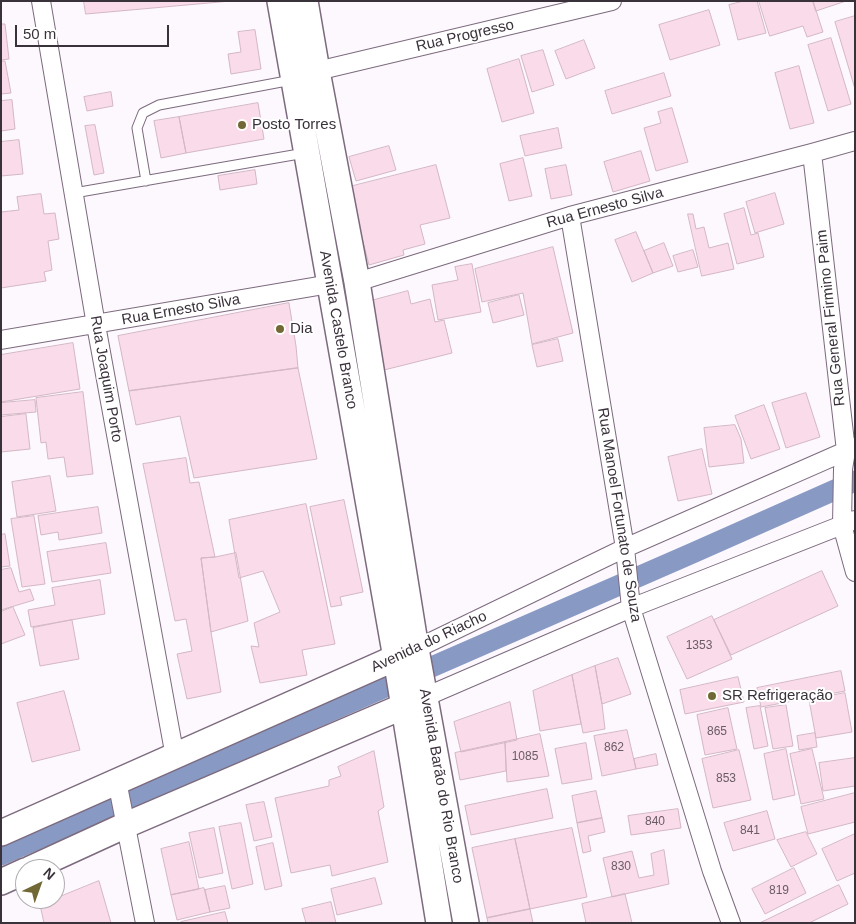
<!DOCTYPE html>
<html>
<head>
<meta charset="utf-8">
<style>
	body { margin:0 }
	#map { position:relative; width:856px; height:924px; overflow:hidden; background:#fcf8fd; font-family:Helvetica,sans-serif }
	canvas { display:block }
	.frame { position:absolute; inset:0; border:2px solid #3a323b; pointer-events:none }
	.north { position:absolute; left:15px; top:859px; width:50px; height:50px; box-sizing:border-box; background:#fff; border:1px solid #b0adb1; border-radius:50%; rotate:42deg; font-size:14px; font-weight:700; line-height:20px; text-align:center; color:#3a323b }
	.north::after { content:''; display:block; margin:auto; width:18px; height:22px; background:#726835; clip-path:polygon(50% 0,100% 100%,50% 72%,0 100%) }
	.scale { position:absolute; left:15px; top:25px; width:154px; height:22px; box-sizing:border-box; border:2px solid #3a323b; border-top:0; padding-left:6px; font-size:15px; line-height:18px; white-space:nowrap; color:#3a323b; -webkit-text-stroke:4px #fff; paint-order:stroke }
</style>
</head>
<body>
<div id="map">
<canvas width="856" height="924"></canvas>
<div class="frame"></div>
<div class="north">N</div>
<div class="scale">50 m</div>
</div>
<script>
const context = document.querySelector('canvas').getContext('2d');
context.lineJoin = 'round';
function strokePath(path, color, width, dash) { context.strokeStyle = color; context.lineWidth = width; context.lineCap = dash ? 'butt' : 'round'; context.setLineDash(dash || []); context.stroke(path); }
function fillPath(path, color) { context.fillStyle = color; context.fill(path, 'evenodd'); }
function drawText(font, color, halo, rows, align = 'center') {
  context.font = font + ' Helvetica,sans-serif'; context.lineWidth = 4; context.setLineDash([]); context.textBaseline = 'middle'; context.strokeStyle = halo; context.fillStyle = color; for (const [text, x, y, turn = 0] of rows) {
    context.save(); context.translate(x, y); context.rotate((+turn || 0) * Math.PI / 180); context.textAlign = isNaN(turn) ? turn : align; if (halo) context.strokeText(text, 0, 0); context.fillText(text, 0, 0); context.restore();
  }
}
strokePath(new Path2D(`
	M1 855 695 552 855 481`), '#8899c3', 21);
const building = new Path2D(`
	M84 1H231L86 14Z
	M744 1H757L766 33 738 40 729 5Z
	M759 1H813L823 32 807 37 803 26 770 36Z
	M813 1H846L816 11Z
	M709 10 720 45 670 60 659 25Z
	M855 16V89L835 22Z
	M1 24H5L9 59 1 60Z
	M255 30 261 69 231 74 228 54 241 52 238 32Z
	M831 38 851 104 828 111 808 45Z
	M584 40 595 68 566 79 555 51Z
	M543 50 554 85 532 92 521 56Z
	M519 59 534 113 502 122 487 69Z
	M1 61H5L11 93 1 94Z
	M799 66 814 123 790 129 775 73Z
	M664 73 671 96 612 114 605 91Z
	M111 92 113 106 87 111 84 97Z
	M12 100 15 129 1 131V101Z
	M258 103 264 139 186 153 179 117Z
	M672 108 688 162 656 171 644 128 661 123 658 112Z
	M179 117 186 153 161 158 154 121Z
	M95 125 104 173 94 175 85 126Z
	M558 128 562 148 525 156 520 136Z
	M19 140 23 174 1 176V142Z
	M389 146 396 170 356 181 349 157Z
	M641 151 650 181 613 192 604 162Z
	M523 158 532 196 509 201 500 164Z
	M436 165 450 218 420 225 425 244 403 250 404 255 369 265 349 187Z
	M566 165 572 195 551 199 545 169Z
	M255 170 257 184 220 190 218 176Z
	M775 193 784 224 755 233 746 202Z
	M41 194 44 214 55 213 59 239 48 241 52 270 44 272 46 281 1 288V212L19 210 17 197Z
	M744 208 751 235 758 233 764 257 737 264 724 214Z
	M688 214H693L696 229 704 227 709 248 728 243 734 269 702 276Z
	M636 232 653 273 632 282 615 240Z
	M664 243 673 266 653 273 644 251Z
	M553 247 573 333 532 344 523 293 482 302 475 269Z
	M693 250 698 267 678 272 673 256Z
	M472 264 481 312 438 320 432 285 458 280 455 267Z
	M408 291 411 304 430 299 435 322 444 320 452 353 384 370 367 302Z
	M519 295 524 315 493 323 488 303Z
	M289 303 296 346 298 368 129 391 118 336Z
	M558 339 563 361 537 367 532 345Z
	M73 343 80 389 1 402V355Z
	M298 368 317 459 194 478 180 416 136 425 129 391Z
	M83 392 93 474 67 477 64 457 48 459 46 442 41 443 36 398Z
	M806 393 820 437 786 448 772 403Z
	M35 400 36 412 1 415V403Z
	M764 405 780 449 751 459 735 416Z
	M26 414 30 449 1 452V417Z
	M735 425 741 439 744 463 709 467 704 428Z
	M702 449 712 494 678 501 668 457Z
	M186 458 190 483 199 482 215 557 201 558 211 632 221 692 187 699 177 654 192 651 186 619 175 621 143 464Z
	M50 476 56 511 17 517 12 482Z
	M344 500 363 592 340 597 342 605 331 607 310 507Z
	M306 504 335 644 302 650 307 675 260 683 251 646 259 647 254 623 280 612 263 571 239 578 229 520Z
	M98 507 102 533 59 540 58 532 41 535 38 516Z
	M34 516 45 584 22 587 11 519Z
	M5 534 10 566 1 567V535Z
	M106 543 111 573 52 582 47 552Z
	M236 553 248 621 211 632 201 558 215 557Z
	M11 568 19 592 30 589 34 600 1 610V570Z
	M822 571 838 606 731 655 714 620Z
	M100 580 105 614 31 627 28 610 55 605 52 588Z
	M13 607 25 635 1 644V612Z
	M712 616 732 659 687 679 667 637Z
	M72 620 79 659 40 666 33 628Z
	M618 658 631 694 602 704 595 666Z
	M595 666 602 704 605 729 583 733 572 675Z
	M841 671 845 691 761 707 757 688Z
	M572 675 581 724 540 731 533 691Z
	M738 677 744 702 685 714 680 690Z
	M64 691 80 750 32 762 17 703Z
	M845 693 852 732 816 738 809 700Z
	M510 702 517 740 461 752 454 722Z
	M786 705 793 746 773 749 765 708Z
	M760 706 768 746 754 749 746 708Z
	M728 708 737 749 705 755 697 715Z
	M627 730 636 769 602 776 594 736Z
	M815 733 817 747 799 750 797 736Z
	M540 734 549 776 507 782 505 742Z
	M505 742 506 771 460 780 455 753Z
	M586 743 592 779 562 784 555 749Z
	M786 749 795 795 773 800 764 754Z
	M812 749 824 799 801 804 790 754Z
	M739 750 751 800 713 808 702 759Z
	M374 751 384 807 378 811 388 862 332 876 330 865 291 873 275 798 329 786V780L341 776 338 767Z
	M656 754 658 765 636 769 634 759Z
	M855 758V786L823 791 819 763Z
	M547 789 553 818 471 835 465 806Z
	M596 791 602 818 577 823 572 796Z
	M855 793V822L808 834 801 807Z
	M264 802 272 837 254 841 246 805Z
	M678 809 681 828 631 835 628 816Z
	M767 811 775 839 733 851 724 823Z
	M602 818 605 832 588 836 591 851 583 853 577 823Z
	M241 823 253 884 232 889 219 827Z
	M214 828 223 873 199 878 189 833Z
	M572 828 587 897 530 909 515 839Z
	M806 832 817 854 791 867 777 840Z
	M855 834V873L837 881 822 849Z
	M515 839 530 909 487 918 472 848Z
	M189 842 199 889 171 895 161 849Z
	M273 843 282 886 265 890 256 847Z
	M664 850 669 884 612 897 603 858 632 851 639 878 654 875 651 854Z
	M794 868 806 893 765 914 752 889Z
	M375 878 382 904 337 915 331 889Z
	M99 881 111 923H44L40 905Z
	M839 885 848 904 809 923H760Z
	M225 886 230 908 210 912 205 890Z
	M204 888 210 912 177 920 171 895Z
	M625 894 632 923H586L582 904Z
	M331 902 336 923H306L302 909Z
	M530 909 533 923H488L487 918Z
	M225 912 228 923H181V922Z`);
fillPath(building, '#f9dbe9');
strokePath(building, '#d4b7c4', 1);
const service = new Path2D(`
	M146 181 137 128 143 113 159 105 292 80
	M74 193 305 153`);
const minor = new Path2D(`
	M41 1 96 325 175 757
	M317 71 612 1
	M812 153 846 451 843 469 842 525 855 572
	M570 216 625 548 631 608 712 871 731 923
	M357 282 570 216 812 153 855 141
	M1 340 330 284
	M416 649 625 548 855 447
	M425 697 631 608 855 520
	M117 781 145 923`);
const secondary = new Path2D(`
	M280 1 396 658 439 923
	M305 1 317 71 357 282 416 649 466 923
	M1 833 411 651
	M30 869 126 825 418 700
	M1 882 25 871`);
strokePath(service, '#7c6a7e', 11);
strokePath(minor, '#7c6a7e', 20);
strokePath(secondary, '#7c6a7e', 28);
strokePath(service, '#fff', 9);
strokePath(minor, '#fff', 18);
strokePath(secondary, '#fff', 25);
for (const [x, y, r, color] of [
	[242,125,5,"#726835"],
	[280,329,5,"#726835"],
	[712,696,5,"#726835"]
]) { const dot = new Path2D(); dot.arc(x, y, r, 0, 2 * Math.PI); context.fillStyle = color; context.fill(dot); strokePath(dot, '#fff', 2); }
drawText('12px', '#6a5c66', null, [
	["1353",699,646],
	["865",717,732],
	["862",614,748],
	["1085",525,757],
	["853",726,779],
	["840",655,822],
	["841",750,831],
	["830",621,867],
	["819",779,891]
]);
drawText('15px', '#3a323b', '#fff', [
	["Rua Progresso",465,36,-13],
	["Rua Ernesto Silva",605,208,-15],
	["Rua Ernesto Silva",181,310,-10],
	["Rua General Firmino Paim",831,318,-96],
	["Avenida Castelo Branco",338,330,80],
	["Rua Joaquim Porto",106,379,80],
	["Rua Manoel Fortunato de Souza",619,515,81],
	["Avenida do Riacho",429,642,-25],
	["Avenida Barão do Rio Branco",441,786,80]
]);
drawText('15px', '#3a323b', '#fff', [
	["Posto Torres",252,125],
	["Dia",290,329],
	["SR Refrigeração",722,696]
], 'left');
</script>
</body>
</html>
